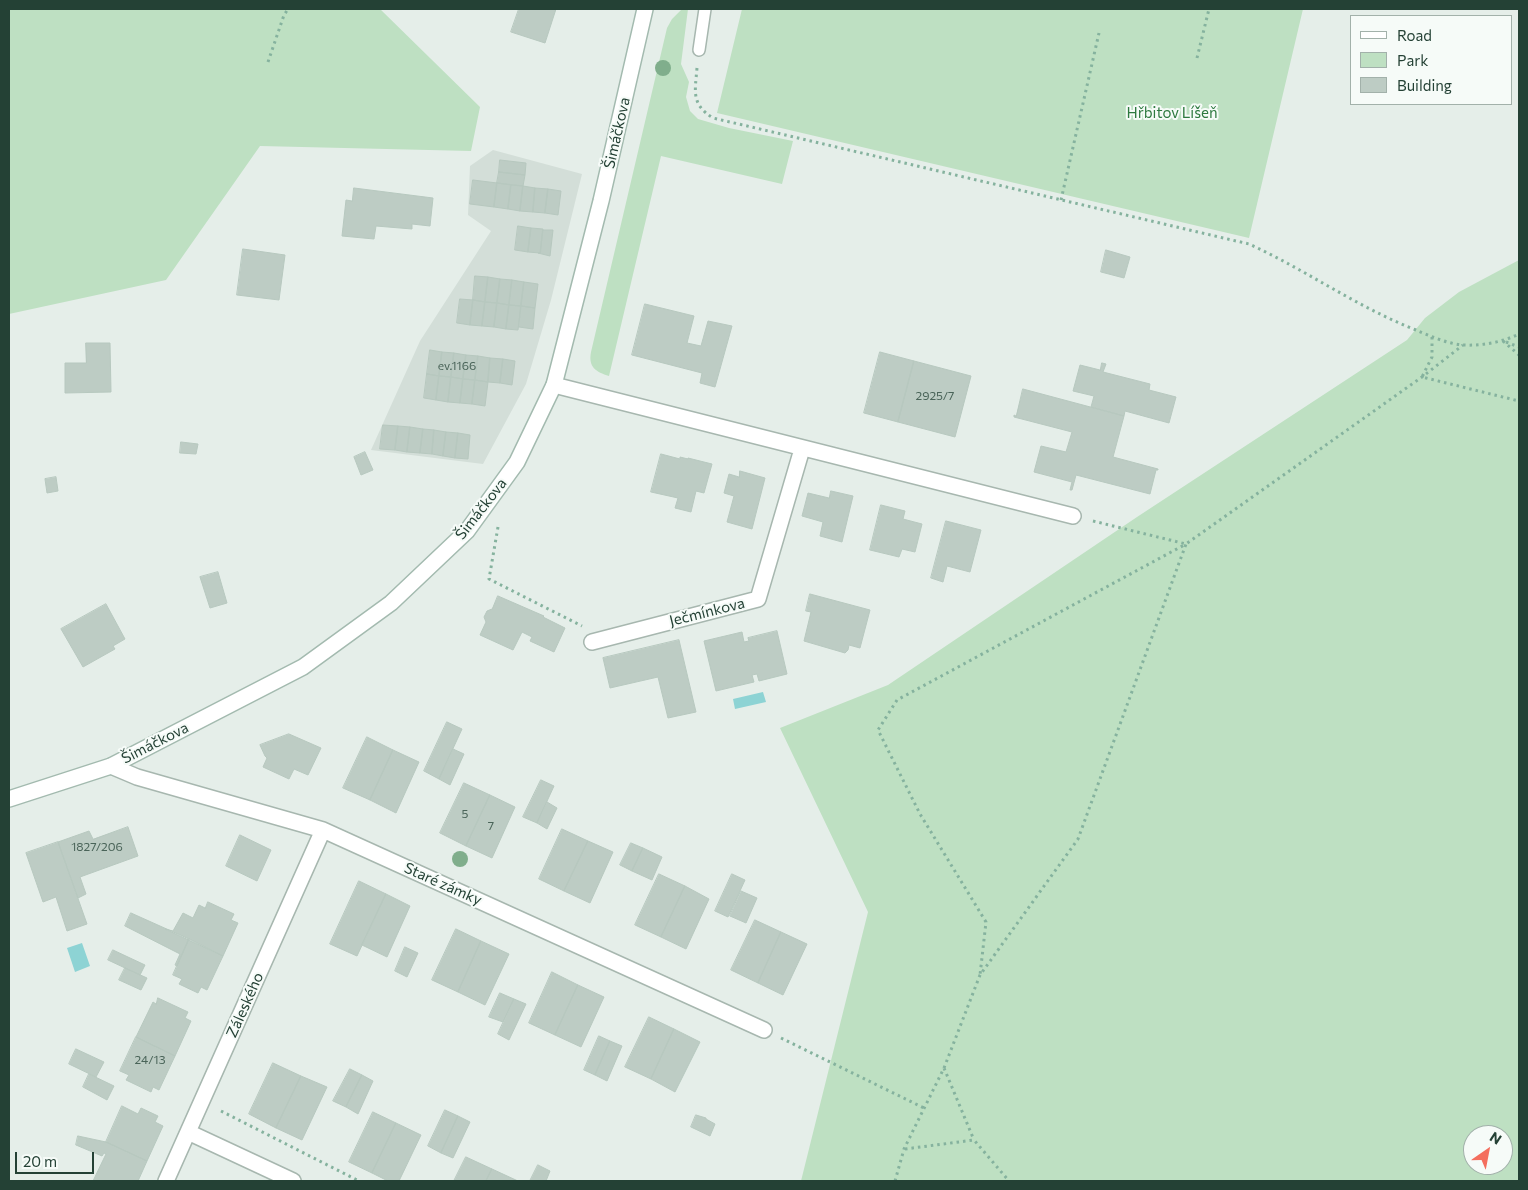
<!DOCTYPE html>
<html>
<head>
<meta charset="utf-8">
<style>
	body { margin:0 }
	#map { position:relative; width:1528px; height:1190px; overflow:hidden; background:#e5eee9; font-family:Commissioner,sans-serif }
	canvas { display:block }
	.frame { position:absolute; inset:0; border:10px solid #244135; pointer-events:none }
	.legend { position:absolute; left:1350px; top:15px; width:162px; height:90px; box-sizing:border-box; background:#f6fbf8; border:1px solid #a2b1aa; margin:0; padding:6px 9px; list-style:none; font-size:15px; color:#244135 }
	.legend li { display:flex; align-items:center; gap:10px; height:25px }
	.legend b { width:25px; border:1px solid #a2b1aa }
	.north { position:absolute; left:1463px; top:1125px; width:50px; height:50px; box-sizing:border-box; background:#f6fbf8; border:1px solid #a2b1aa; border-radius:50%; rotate:33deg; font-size:14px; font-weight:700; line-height:20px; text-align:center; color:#244135 }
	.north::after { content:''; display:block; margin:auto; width:18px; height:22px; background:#f46e5e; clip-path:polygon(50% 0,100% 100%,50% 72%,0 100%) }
	.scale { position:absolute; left:15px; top:1152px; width:79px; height:22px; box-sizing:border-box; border:2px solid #244135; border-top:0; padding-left:6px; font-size:15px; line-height:18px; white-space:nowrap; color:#244135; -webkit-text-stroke:4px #f6fbf8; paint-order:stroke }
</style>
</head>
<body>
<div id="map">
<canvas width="1528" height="1190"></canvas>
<div class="frame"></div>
<ul class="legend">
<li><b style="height:6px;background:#fff"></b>Road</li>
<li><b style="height:14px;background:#bee0c2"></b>Park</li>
<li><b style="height:14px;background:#bdccc4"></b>Building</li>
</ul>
<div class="north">N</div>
<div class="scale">20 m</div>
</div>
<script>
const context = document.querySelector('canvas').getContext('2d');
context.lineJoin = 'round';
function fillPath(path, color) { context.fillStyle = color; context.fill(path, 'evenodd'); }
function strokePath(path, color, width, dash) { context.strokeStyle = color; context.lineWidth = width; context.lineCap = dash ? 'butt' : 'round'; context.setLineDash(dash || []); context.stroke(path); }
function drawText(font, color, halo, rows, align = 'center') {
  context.font = font + ' Commissioner,sans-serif'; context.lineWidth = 4; context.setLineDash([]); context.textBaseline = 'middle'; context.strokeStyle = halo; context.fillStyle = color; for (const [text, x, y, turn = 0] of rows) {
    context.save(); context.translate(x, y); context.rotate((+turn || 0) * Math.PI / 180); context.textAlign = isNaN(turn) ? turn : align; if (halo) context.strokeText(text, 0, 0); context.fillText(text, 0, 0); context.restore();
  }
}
fillPath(new Path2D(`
	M493 150 582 174 551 300 526 384 483 464 371 450 420 341 491 231 468 215 470 166Z`), '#d3ded8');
fillPath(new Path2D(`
	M9 9H380L480 107 471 151 260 146 166 280 9 314Z
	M682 9H688L681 64 689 82 686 97 690 111 698 119 729 128 793 141 782 184 661 156 609 376C596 372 588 367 591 352L667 28 672 19Z
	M742 9H1303L1249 238 717 113Z
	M1519 260V1181H801L868 912 780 728 888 685 1137 517 1407 340 1425 318 1459 292ZM1473 1135H1503V1165H1473Z`), '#bee0c2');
fillPath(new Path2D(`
	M763 692 766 702 735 709 733 699Z
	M82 943 90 966 75 972 67 948Z`), '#8dd3d4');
const building = new Path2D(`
	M519 9H556L545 43 511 32Z
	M500 160 526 163 525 175 499 172Z
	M499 172 525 175 523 186 497 183Z
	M473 180 497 183 494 207 470 204Z
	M497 183 511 185 508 209 494 207Z
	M511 185 523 186 520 211 508 209Z
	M523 186 535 188 533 212 520 211Z
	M354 188 433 198 430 226 412 224V229L376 226 374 239 342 236 346 200 352 201Z
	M535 188 548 189 545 213 533 212Z
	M548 189 561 191 558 215 545 213Z
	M518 226 531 228 528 252 515 250Z
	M531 228 543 229 540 253 528 252Z
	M543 230H553L550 256 538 253H540Z
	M243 249 285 255 279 300 237 295Z
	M1106 250 1130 257 1124 278 1101 272Z
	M475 276 488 277 485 302 473 300Z
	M488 277 500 279 497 303 485 302Z
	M500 279 512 280 509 305 497 303Z
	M512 280 524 282 521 306 509 305Z
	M524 282 538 284 535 308 521 306Z
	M460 299 473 300 470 325 457 323Z
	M473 300 485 302 482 326 470 325Z
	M485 302 497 303 494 327 482 326Z
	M497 303 509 305 506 329 494 327Z
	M645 304 694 316 687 343 701 346 708 321 732 326 715 387 700 383 702 373 632 355Z
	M509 305 521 306 518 330 506 329Z
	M521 306 535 308 533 329 519 327Z
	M86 343H110L111 392 65 393V363H86Z
	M430 350 442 352 439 376 427 374Z
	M442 352 454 353 451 377 439 376Z
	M880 352 914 361 898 422 864 413Z
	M454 353 466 355 463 379 451 377Z
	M466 355 478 356 475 380 463 379Z
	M478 356 490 358 488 382 475 380Z
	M490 358 503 359 500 383 488 382Z
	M503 359 515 361 512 385 500 383Z
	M914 361 971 376 955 437 898 422Z
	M1102 363 1106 364 1103 372 1150 384 1149 390 1176 397 1169 423 1125 411 1124 416 1091 407 1094 396 1073 391 1080 365 1100 370Z
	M427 374 439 376 436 400 424 398Z
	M439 376 451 377 448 402 436 400Z
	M451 377 463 379 460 403 448 402Z
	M463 379 475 380 472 404 460 403Z
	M475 380 488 382 485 406 472 404Z
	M1023 389 1124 416 1113 457 1158 469V470H1156L1150 494 1076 475 1072 490H1070L1072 482 1034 472 1041 446 1066 452 1072 432 1014 417V415L1016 416Z
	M383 425 398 426 395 450 380 449Z
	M398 426 410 427 407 452 395 450Z
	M410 427 423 429 420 453 407 452Z
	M423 429 434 430 432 454 420 453Z
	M434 430 446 432 443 456 432 454Z
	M446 432 458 433 455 458 443 456Z
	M458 433 470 435 468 459 455 458Z
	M181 442 198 444 196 454 180 453Z
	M365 452 373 470 361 475 354 457Z
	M661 454 680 459V457L688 459V458L712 464 704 493 696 491 691 512 675 508 678 498 651 492Z
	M740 471 765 478 752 529 727 522 734 496 724 493 729 474 739 477Z
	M56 477 58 491 47 493 45 479Z
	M831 491 853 496 842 542 820 536 823 522 802 516 808 493 829 498Z
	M881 505 905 511 903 519 922 524 915 552 902 549 899 557 870 550Z
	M946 521 981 530 970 572 947 566 943 582 931 578Z
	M218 572 227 603 210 608 200 577Z
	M810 594 870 610 860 648 849 645 848 650 845 653 804 641 811 612 806 611Z
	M498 596 544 616 543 617 565 628 554 652 530 641 532 637 522 632 513 650 480 635 486 622 484 617 487 611 492 609Z
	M106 604 125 639 113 646 115 649 83 667 61 629Z
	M777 631 787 674 759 681 757 674 752 675 754 682 716 691 704 641 742 632 744 642 749 641 748 638Z
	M679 640 696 712 668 718 658 677 610 688 603 658Z
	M447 722 462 729 439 779 424 771Z
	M289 734 321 748 308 775 294 769 289 779 263 767 267 758 265 756 260 745Z
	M367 737 393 750 370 800 343 788Z
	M453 749 464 754 450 785 439 779Z
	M393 750 419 762 396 813 370 800Z
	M541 780 554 786 537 823 523 817Z
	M464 783 490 795 466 846 440 833Z
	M490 795 515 807 492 858 466 846Z
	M547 802 557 808 547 829 537 823Z
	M128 827 138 856 80 877 86 894 78 898 58 842 89 831 93 839Z
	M562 829 588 841 564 891 539 879Z
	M240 835 271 850 257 881 226 866Z
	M588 841 613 852 590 903 564 891Z
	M58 842 87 924 67 931 56 897 43 902 26 853Z
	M631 843 643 848 632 871 620 865Z
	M643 848 662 857 652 880 632 871Z
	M659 874 685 886 661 937 635 925Z
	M732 874 745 880 728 917 715 911Z
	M359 881 386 894 357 956 330 944Z
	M685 886 709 899 686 949 661 937Z
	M741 891 757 898 746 923 730 916Z
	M386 894 410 906 387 957 362 945Z
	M208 902 234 914 231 920 238 923 223 956 165 929 173 931 183 913 193 918 199 905 205 908Z
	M131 913 189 939 177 966 175 965 180 954 125 926Z
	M755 920 781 932 758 983 731 970Z
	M456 929 481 941 458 992 432 980Z
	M781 932 807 944 783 995 758 983Z
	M189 939 223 956 207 990 201 987 198 993 179 984 182 979 173 975Z
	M481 941 509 954 485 1005 458 992Z
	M405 947 418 953 407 977 395 971Z
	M113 950 145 965 140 975 108 960Z
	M125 968 147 978 141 990 119 980Z
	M552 972 578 985 555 1035 529 1023Z
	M578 985 604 997 581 1047 555 1035Z
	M500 993 514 999 503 1022 489 1017Z
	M158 998 188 1012 185 1018 191 1021 175 1056 136 1037 153 1002 156 1004Z
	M514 999 526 1004 509 1040 498 1034Z
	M649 1017 674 1029 651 1079 625 1067Z
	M674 1029 700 1042 675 1092 651 1079Z
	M599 1036 610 1041 595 1075 584 1070Z
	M136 1037 175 1056 159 1090 153 1087 151 1092 126 1080 129 1075 120 1071Z
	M610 1041 622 1046 607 1081 595 1075Z
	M76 1049 104 1062 96 1077 69 1064Z
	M273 1063 301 1076 276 1128 249 1114Z
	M350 1069 362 1075 346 1107 333 1101Z
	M89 1074 114 1086 107 1100 83 1087Z
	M362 1075 373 1081 358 1114 346 1107Z
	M301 1076 327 1087 302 1140 276 1128Z
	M122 1106 138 1114 141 1108 158 1116 155 1122 163 1126 147 1161 106 1142Z
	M445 1110 458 1116 441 1153 428 1146Z
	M373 1112 396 1123 372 1173 349 1162Z
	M696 1115 706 1118V1119L715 1124 710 1136 691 1127Z
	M458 1116 470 1122 453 1158 441 1153Z
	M396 1123 421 1135 399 1181H388L372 1173Z
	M78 1136 106 1142 147 1161 138 1181H93L106 1154 104 1153 102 1156 76 1145Z
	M466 1157 492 1169 486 1181H454Z
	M538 1165 550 1171 546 1181H530Z
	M492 1169 518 1181H486Z`);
fillPath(building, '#bdccc4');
strokePath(building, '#b7c8bf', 1);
const lane = new Path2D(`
	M699 50 705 9`);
const street = new Path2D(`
	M554 385 1073 516
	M592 642 758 599 802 449
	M111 766 137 777 323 830 764 1030
	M188 1132 293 1181
	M166 1181 323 830`);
const secondary = new Path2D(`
	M9 799 111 766 303 667 391 603 467 531 517 462 554 385 601 201 645 9`);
strokePath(lane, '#a7b7af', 14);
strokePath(street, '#a7b7af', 18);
strokePath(secondary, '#a3baaf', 18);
strokePath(new Path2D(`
	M1197 58 1209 9
	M268 62 284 15 288 9
	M697 68C695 92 691 104 713 118L1249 244C1306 270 1357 307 1416 330 1430 336 1448 344 1463 345 1483 346 1502 342 1519 334
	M1061 200 1099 33
	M1432 337V357L1422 377 1519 401
	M1503 341 1519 355
	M1506 342 1519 347
	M1093 521 1186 544 1422 377 1463 345
	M498 527 489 579 582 626
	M781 1038 924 1108
	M944 1068 974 1140
	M221 1111 359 1181
	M905 1149 974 1140 1009 1181
	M895 1181 904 1149 944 1068 980 975 1078 839 1186 544 897 700 878 730 920 814 986 922 980 975`), '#85b29e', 3, [2.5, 4]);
strokePath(lane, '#fff', 11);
strokePath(street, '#fff', 15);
strokePath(secondary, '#fff', 15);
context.fillStyle = '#80ae8c';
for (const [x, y] of [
	[663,68],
	[460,859]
]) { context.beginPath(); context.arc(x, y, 8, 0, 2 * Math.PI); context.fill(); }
drawText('12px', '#4a6459', null, [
	["ev.1166",457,366],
	["2925/7",935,396],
	["5",465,814],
	["7",491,826],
	["1827/206",97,847],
	["24/13",150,1060]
]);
drawText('15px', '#2d793f', '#f6fbf8', [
	["Hřbitov Líšeň",1172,113]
]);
drawText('15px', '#244135', '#f6fbf8', [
	["Šimáčkova",617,133,-77],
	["Šimáčkova",481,509,-52],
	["Ječmínkova",707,612,-14],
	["Šimáčkova",155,743,-27],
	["Staré zámky",443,884,24],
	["Záleského",245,1005,-66]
]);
</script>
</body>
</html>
